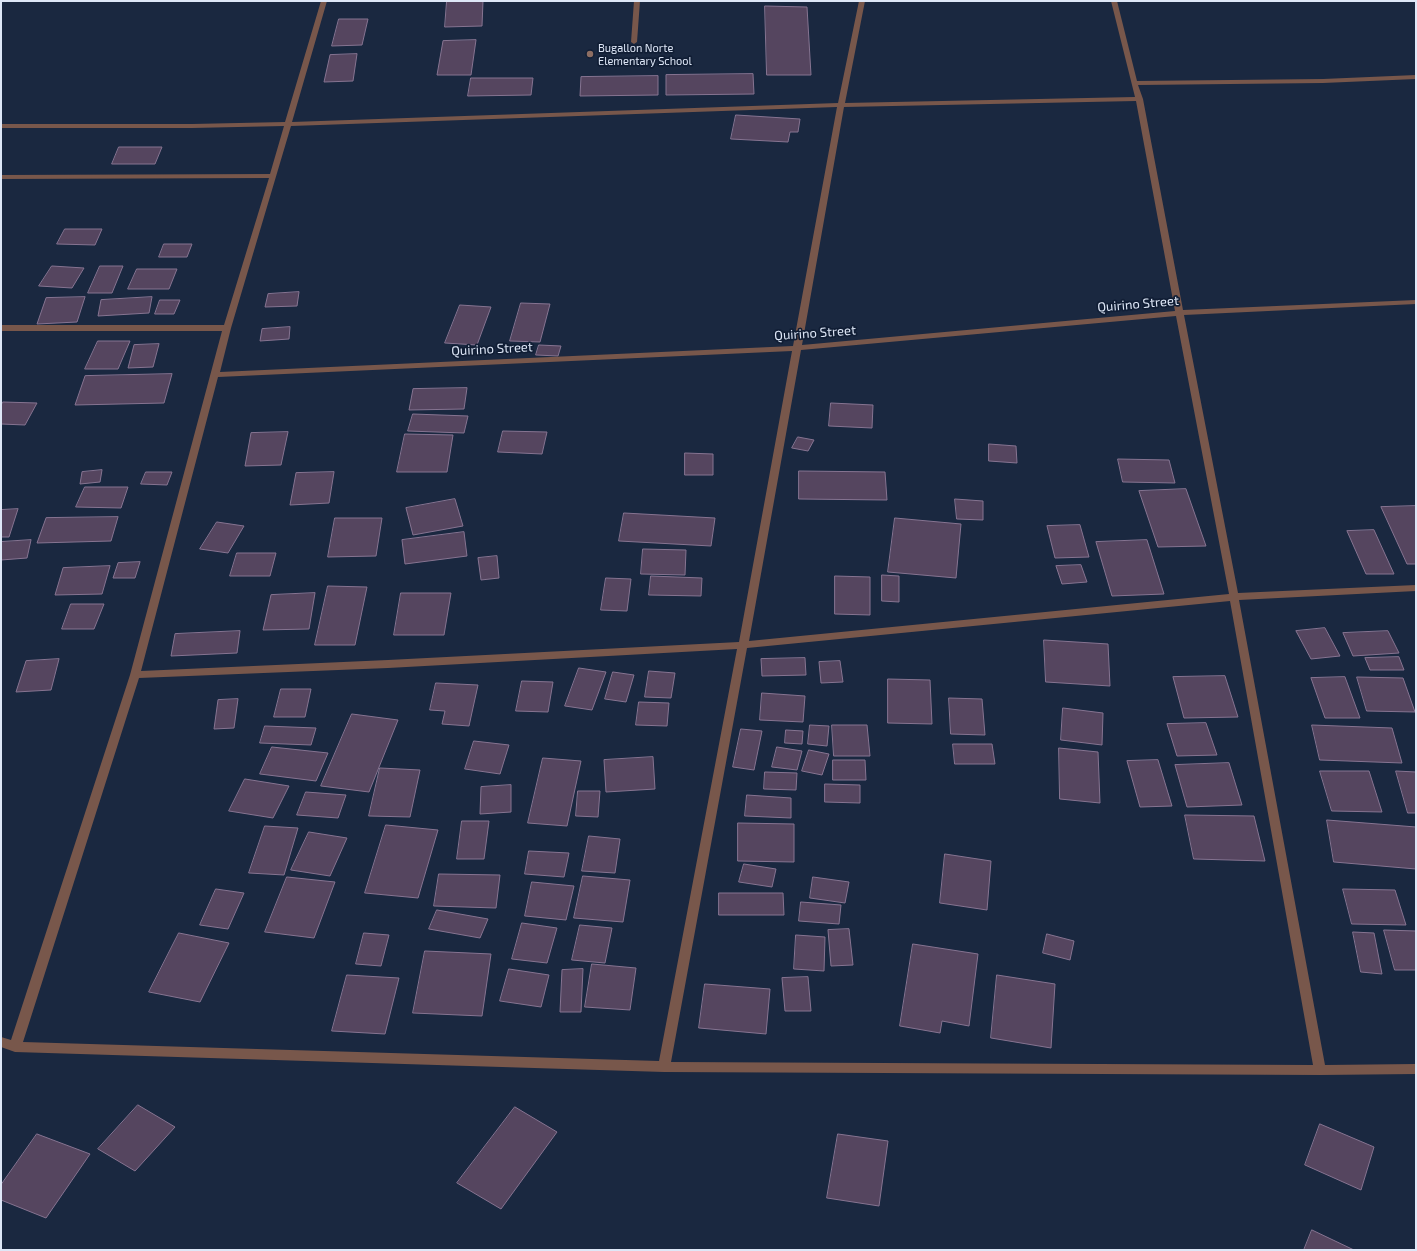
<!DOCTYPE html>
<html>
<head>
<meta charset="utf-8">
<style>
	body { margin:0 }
	#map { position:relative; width:1417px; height:1251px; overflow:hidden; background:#1a2840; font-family:"Exo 2",sans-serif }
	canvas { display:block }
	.frame { position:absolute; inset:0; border:2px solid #dee7f7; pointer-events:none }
</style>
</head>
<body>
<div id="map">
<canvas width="1417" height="1251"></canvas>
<div class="frame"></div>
</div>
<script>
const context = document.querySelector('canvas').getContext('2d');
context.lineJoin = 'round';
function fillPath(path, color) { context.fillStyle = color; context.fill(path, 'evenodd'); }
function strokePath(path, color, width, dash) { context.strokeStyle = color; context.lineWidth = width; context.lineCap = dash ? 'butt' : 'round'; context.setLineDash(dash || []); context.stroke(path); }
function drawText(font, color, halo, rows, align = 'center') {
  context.font = font + ' "Exo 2",sans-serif'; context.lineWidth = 3.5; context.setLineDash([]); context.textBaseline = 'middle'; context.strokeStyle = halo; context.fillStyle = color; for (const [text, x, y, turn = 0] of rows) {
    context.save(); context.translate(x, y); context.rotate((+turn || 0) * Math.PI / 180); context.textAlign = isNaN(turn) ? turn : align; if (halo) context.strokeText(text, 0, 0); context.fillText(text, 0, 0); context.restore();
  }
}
const building = new Path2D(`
	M447 1H483L482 26 445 27Z
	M765 6 807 7 811 75H767Z
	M339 19H368L362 45 332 46Z
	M476 40 471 75H437L443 41Z
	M357 54 353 81 324 82 330 55Z
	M753 74 754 94 666 95V75Z
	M658 76V95L580 96 581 77Z
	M471 78H533L531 95 468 96Z
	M736 115 800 119 798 132H790L788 142 731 139Z
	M119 147H162L155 164H112Z
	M65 229H102L95 245 57 244Z
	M164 244H192L187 257H159Z
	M52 266 84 268 72 288 39 286Z
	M100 266H123L112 293H88Z
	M137 269H177L169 289H128Z
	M299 292 297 306 265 307 268 294Z
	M85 297 77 322 37 324 46 298Z
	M152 297 149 313 98 316 101 300Z
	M160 300H180L174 314H155Z
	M521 303 550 304 540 342 510 341Z
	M460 305 491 307 477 345 445 343Z
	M290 327 289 339 260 341 262 329Z
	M98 341H130L118 369H85Z
	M159 344 153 367 128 368 134 345Z
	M539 345 561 346 558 356 536 355Z
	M172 374 164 403 75 405 85 376Z
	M467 388 464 409 409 410 413 389Z
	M3 402 37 403 25 425 1 424V406Z
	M831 403 873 405 872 428 829 426Z
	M413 414 468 416 464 433 408 431Z
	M503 431 547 432 542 454 498 452Z
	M288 432 281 465 245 466 251 433Z
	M405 434 453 435 447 472H397Z
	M798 437 814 440 808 451 792 448Z
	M989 444 1016 446 1017 463 989 461Z
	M685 453 713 454V475H685Z
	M1118 459 1169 460 1175 483 1123 482Z
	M102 470 100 482 80 484 82 472Z
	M799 471 885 472 887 500 799 499Z
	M146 472H172L167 485 141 484Z
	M334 472 329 503 290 505 296 473Z
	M85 487H128L121 508 76 507Z
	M1186 489 1206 546 1158 547 1139 491Z
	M455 499 463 526 413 535 406 508Z
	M955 499 983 501V520L957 519Z
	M1416 506V564H1407L1381 507Z
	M18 509 9 537H1V510Z
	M624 513 715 518 711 546 619 541Z
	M118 517 111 541 37 543 46 518Z
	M335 518H382L376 556 328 557Z
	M895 518 961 524 956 578 888 572Z
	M217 522 244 526 228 553 200 549Z
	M1080 525 1089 557 1055 558 1047 526Z
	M1374 530 1394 574H1366L1347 531Z
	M464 532 467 556 405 564 402 540Z
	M31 540 27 558 1 560V542Z
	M1147 540 1164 594 1112 596 1096 542Z
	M643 549 686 550 685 575 641 574Z
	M237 553H276L270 576H230Z
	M497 556 499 578 481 580 478 558Z
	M140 562 135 578H113L118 563Z
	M1081 565 1087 582 1062 584 1056 566Z
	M110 566 102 594 55 595 63 568Z
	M882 575 899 576V602L882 601Z
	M651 576 702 578 701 596 649 595Z
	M835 576 870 577V615L835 614Z
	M606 578 631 579 627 611 601 610Z
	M328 586 367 587 355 645H315Z
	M315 593 309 629 263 630 271 595Z
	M401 593H451L444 635H394Z
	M71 604H104L94 629H62Z
	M1325 628 1340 656 1311 659 1296 631Z
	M240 631 237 653 171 656 175 634Z
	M1388 631 1399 653 1353 656 1343 633Z
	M1044 640 1108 644 1110 686 1046 682Z
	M1399 657 1404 670H1370L1365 658Z
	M805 658 806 675 762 676 761 659Z
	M59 659 51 690 16 692 26 661Z
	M840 661 843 682 821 683 819 662Z
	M579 668 606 672 592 710 565 706Z
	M649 671 675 673 671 698 645 697Z
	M613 672 634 675 626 702 605 699Z
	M1225 676 1238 717 1184 718 1173 677Z
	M1345 677 1360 718H1325L1311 678Z
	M1357 677 1403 678 1415 712 1367 711Z
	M888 679 930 680 932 724 888 723Z
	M522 681 553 682 548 712 516 711Z
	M436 683 478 685 469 726 442 724 445 711 430 710Z
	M281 689H311L305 717H274Z
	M762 693 805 696 803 722 760 720Z
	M949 698 982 699 985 735 951 734Z
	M238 699 234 728 214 729 218 700Z
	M639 702 669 703 667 726 636 725Z
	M1063 708 1103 713 1102 745 1061 740Z
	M352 714 398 720 369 792 321 786Z
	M1206 723 1217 755 1177 756 1167 724Z
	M810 725 829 726 827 746 808 744Z
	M832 725H867L870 756H834Z
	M1312 725 1392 728 1402 763 1320 760Z
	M265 726 316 728 311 745 260 743Z
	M741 729 762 731 754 770 733 767Z
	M786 730 803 731 802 744 785 743Z
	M474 741 509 745 500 774 465 769Z
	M953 744H992L995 764H955Z
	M272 747 328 753 316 781 260 774Z
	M777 747 802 751 797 770 772 767Z
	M1059 748 1098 752 1100 803 1060 799Z
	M809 750 829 754 822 775 802 771Z
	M653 757 655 789 606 792 604 760Z
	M543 758 581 761 567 826 528 823Z
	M833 760H865L866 780H833Z
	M1158 760 1172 806 1140 807 1127 761Z
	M1229 763 1242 805 1187 807 1175 765Z
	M380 768 420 770 410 817 369 816Z
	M1320 771H1369L1382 812 1332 811Z
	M1396 771 1416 772V813H1408Z
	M765 772 797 773 796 790 764 789Z
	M245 779 289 786 273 818 229 811Z
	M825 784 860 785V803L825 802Z
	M511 785V812L480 814 481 787Z
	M578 791H600L598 817 576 816Z
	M306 792 346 795 338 818 297 815Z
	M747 795 791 798V818L745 816Z
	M1185 815 1254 816 1265 861 1194 859Z
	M1327 820 1416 827V869L1334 862Z
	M462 821H489L484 859H457Z
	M738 823 794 824V862L738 861Z
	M386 825 438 830 418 898 365 893Z
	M265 826 298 828 284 875 249 873Z
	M309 832 347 838 330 876 291 870Z
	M589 836 620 839 615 873 582 871Z
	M529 851 569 853 564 877 525 874Z
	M945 854 991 861 987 910 940 903Z
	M744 864 776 869 772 887 739 882Z
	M439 874 500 875 496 908 434 906Z
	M583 876 630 880 623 922 574 918Z
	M287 877 335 882 314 938 265 932Z
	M813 877 849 882 845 903 810 898Z
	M532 882 574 886 566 920 525 916Z
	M216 889 244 893 228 929 200 925Z
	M1343 889 1395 890 1406 925 1352 924Z
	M719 893H783L784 915H719Z
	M801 902 841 905 839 924 799 921Z
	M437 910 488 919 480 938 429 929Z
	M522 923 557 928 547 963 512 959Z
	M580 925 612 928 605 963 572 960Z
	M849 929 853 965 831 966 828 930Z
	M1384 930 1416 931V970H1395Z
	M1353 932 1374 933 1382 974 1361 972Z
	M179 933 229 943 200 1002 149 992Z
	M364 933 389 935 381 966 356 964Z
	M1047 934 1074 941 1070 960 1043 953Z
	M796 935 825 937 824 971 794 969Z
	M913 944 978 954 969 1026 942 1021 940 1033 900 1026Z
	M425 951 491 954 482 1016 413 1013Z
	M592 964 636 968 630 1010 585 1007Z
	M509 969 549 975 541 1007 500 1001Z
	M583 969 581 1012H560L562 970Z
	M347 975 399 978 385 1034 332 1031Z
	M997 975 1055 984 1051 1048 991 1038Z
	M808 977 811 1011H785L782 978Z
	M705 984 770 989 766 1034 699 1028Z
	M138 1105 175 1127 135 1171 98 1149Z
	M515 1107 557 1132 501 1209 457 1183Z
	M1320 1124 1374 1147 1361 1190 1305 1165Z
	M37 1134 90 1154 46 1218 1 1200V1185Z
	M838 1134 888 1141 879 1206 827 1198Z
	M1312 1230 1354 1250H1304Z`);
fillPath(building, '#55455f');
strokePath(building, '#867491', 1);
fillPath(new Path2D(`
	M321 1H327L292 122 838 103 859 1H865L845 103 1135 97 1111 1H1117L1137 81 1323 79 1416 75V79L1323 83 1138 85 1143 99 1183 310 1416 300V304L1184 315 1238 593 1416 585V591L1239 600 1325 1065 1416 1064V1074L1320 1075 664 1072 15 1052 1 1047V1037L11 1040 130 675 222 331H1V325H224L269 178 1 179V175L270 174 284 126 192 128H1V124H192L285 122ZM1136 101 1175 311 802 345 844 107ZM837 107 793 346 220 372 231 328 291 126ZM1176 316 1229 594 749 641 801 350ZM792 351 739 642 388 660 141 671 218 377ZM1230 601 1313 1065 671 1062 747 648ZM737 649 659 1061 23 1042 139 678 388 668Z
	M634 1H640L637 42 634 44 631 42Z`), '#78574b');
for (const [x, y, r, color] of [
	[590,54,4,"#8d6e63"]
]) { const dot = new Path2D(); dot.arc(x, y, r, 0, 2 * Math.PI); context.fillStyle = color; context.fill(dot); strokePath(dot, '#111e35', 1.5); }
drawText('11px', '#dee7f7', '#111e35', [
	["Bugallon Norte",598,48],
	["Elementary School",598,61]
], 'left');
drawText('13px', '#dee7f7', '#111e35', [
	["Quirino Street",1138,304,-5],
	["Quirino Street",815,333,-4],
	["Quirino Street",492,349,-3]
]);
</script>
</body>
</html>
